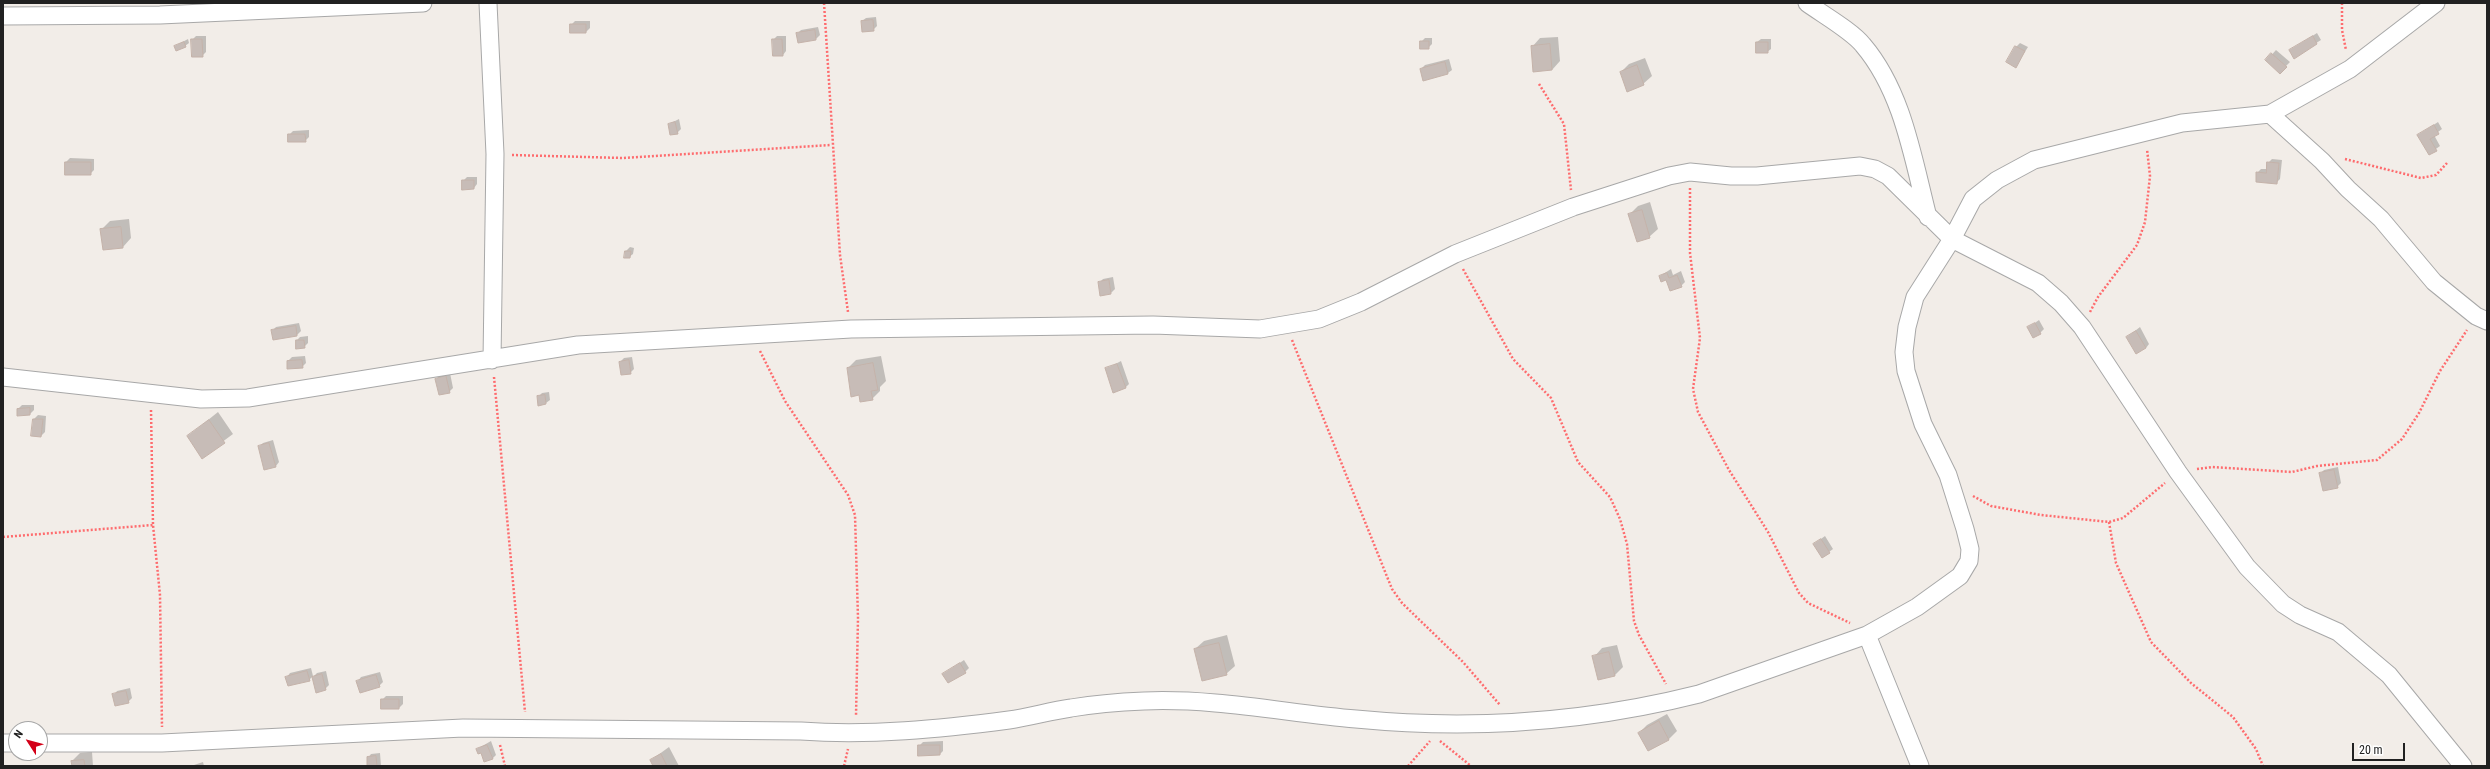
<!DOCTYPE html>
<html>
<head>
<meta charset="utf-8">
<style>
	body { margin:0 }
	#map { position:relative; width:2490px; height:769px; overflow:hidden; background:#f2ede8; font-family:"Roboto Condensed",sans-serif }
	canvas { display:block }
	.frame { position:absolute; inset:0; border:4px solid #212121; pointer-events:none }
	.north { position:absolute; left:8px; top:721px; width:40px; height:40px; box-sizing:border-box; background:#fff; border:1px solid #a6a6a6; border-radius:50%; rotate:306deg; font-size:11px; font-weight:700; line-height:16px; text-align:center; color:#212121 }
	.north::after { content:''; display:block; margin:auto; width:14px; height:18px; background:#d30018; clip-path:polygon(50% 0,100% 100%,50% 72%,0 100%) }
	.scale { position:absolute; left:2352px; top:743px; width:53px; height:18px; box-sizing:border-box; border:2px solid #212121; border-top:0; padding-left:5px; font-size:12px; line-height:14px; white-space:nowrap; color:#212121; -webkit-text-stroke:3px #fff; paint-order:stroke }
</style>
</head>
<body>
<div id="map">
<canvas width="2490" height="769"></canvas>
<div class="frame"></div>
<div class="north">N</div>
<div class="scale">20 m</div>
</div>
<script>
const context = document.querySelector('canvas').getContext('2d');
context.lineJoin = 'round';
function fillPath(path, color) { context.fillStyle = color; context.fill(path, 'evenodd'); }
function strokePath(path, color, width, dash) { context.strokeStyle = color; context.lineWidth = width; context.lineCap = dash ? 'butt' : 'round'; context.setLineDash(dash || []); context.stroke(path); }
fillPath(new Path2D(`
	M876 17 877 26 873 30 862 21 866 18Z
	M575 21H590V28L586 32 571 25Z
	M818 27 820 35 816 39 797 34 801 30Z
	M2317 33 2321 40 2294 57 2290 50Z
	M196 36H206V52L202 56 192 40Z
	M777 36H786V51L783 55 773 40Z
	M1558 37 1560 61 1552 70 1534 71 1532 47 1540 38Z
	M1425 38H1432V44L1428 48 1421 42Z
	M188 39 189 43 185 46H175Z
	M1761 39H1771V49L1767 52 1757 42Z
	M2020 43 2028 47 2016 66V47Z
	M2276 50 2290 62 2280 72 2267 60Z
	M1645 58 1652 76 1643 84 1621 72 1629 64Z
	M1449 59 1452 70 1448 73 1421 69 1425 65Z
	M679 119 681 129 677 133 669 124Z
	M2438 122 2442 129 2434 135 2440 146 2429 154 2418 135Z
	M309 130V137L305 141 289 135 293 131Z
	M70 158 94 159V170L90 174 66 162Z
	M2272 159 2282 160 2280 179 2276 183 2257 173 2261 169H2268V163Z
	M467 177H477V184L474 188 463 181Z
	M1650 202 1658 229 1649 237 1630 214 1638 206Z
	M129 219 131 238 123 247 102 229 110 221Z
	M630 247 634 248 633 254 629 257 626 251Z
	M1671 269 1673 275 1681 271 1685 282 1681 286 1660 276Z
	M1113 277 1115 289 1111 293 1099 283 1103 279Z
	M2039 320 2044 329 2040 333 2029 327Z
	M299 323 301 331 297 335 272 331 276 327Z
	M2140 327 2149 344 2146 348 2127 337Z
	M308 336V343L304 347 297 340 300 337Z
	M305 356 306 363 302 367 288 361 292 357Z
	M881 356 886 381 880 387V391L872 399 860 394 848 368 856 360Z
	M632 357 634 369 630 373 620 362 624 358Z
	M1121 361 1129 384 1125 388 1106 369Z
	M450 373 453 388 449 392 436 379 440 376Z
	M549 392 550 400 546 403 538 397 542 393Z
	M22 405H34V410L30 414 18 409Z
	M218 412 233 434 202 457 188 436Z
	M38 415 46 416 45 432 41 436 34 419Z
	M273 440 279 462 276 466 259 447 263 443Z
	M2338 467 2341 483 2337 487 2320 474 2324 470Z
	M1825 536 1833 549 1829 552 1814 544Z
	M1227 635 1235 666 1226 674 1195 649 1204 641Z
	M1617 645 1623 667 1615 675 1599 679 1594 657 1602 648Z
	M964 660 969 668 965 672 943 674Z
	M311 668 313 676 309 680 287 677 290 673Z
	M326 671 329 685 325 689 313 677 317 673Z
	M380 672 383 682 379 686 358 681 361 677Z
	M130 688 132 698 128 702 114 695 117 691Z
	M386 696H403V704L399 708 382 700Z
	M1667 714 1677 731 1669 739 1649 750 1639 733 1647 725Z
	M491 741 496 755 492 759 477 749Z
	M943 741V751L940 754 919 746 923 742Z
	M669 747 679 766H654L651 760Z
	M92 752 93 766H73L72 761 80 753Z
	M380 753 381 766H368V758L371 754Z
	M203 762 204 766H191Z`), '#0003');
const building = new Path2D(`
	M873 20 874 31 862 32 861 21Z
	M570 24H586V33H570Z
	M815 30 816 40 798 43 796 33Z
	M2313 36 2317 44 2294 59 2289 50Z
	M191 39H202L203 57H192Z
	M772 39H782L783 56H773Z
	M1420 41H1429V49H1420Z
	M184 42 186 47 176 51 174 46Z
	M1756 42H1768V53H1756Z
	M1550 44 1552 70 1533 72 1531 46Z
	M2015 46 2025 51 2016 68 2006 62Z
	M2271 53 2287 67 2280 74 2265 60Z
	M1445 62 1448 74 1423 81 1420 69Z
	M1637 65 1644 85 1627 92 1620 72Z
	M675 122 678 134 670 135 668 124Z
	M2434 125 2439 134 2430 139 2437 151 2429 155 2417 135Z
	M288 134H305L306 142H288Z
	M65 162H91V175H65Z
	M2267 162 2279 163 2277 184 2256 182V172L2266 173Z
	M462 180H474V189L462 190Z
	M1642 210 1650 238 1637 242 1628 214Z
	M121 227 123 248 103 250 100 229Z
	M625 251H631L630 258H624Z
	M1667 273 1669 278 1677 275 1682 287 1670 291 1666 280 1661 282 1659 276Z
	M1109 280 1111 294 1100 296 1098 282Z
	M2035 323 2041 334 2033 338 2027 327Z
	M296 326 297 336 273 340 271 330Z
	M2136 331 2146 348 2136 354 2126 337Z
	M296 340H304L305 348 296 349Z
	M302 360 303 368 287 369V361Z
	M629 360 631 374 621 375 619 362Z
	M873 363 878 390 871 391 873 400 860 402 859 395 851 397 847 368Z
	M1117 364 1126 388 1113 393 1105 368Z
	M446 376 450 393 439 395 435 379Z
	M545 395 546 404 538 406 537 396Z
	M30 408V415L17 416V409Z
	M33 419H43L41 437 31 436Z
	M209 420 225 443 202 459 187 436Z
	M269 443 276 467 264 470 258 446Z
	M2334 470 2338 488 2323 491 2319 473Z
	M1821 539 1830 553 1822 558 1813 544Z
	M1219 643 1227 675 1202 681 1194 649Z
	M1609 652 1615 676 1598 680 1592 656Z
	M960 663 966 673 948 683 942 674Z
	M307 671 310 681 288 686 285 677Z
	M322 674 326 690 316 693 312 677Z
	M376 675 380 687 360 693 356 681Z
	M126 691 129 703 115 706 112 694Z
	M381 699H399V709H381Z
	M1659 721 1669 740 1648 751 1638 733Z
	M487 745 493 759 484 762 481 753 478 754 476 749Z
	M918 745H940V755L918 756Z
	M661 754 667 766H653L650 760Z
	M376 756 377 766H367V757Z
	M84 760 85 766H72L71 761Z`);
fillPath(building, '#c7bcb7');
strokePath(building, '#c4b2a9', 1);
const minor = new Path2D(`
	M488 3 495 154 492 360
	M1807 3C1822 14 1852 31 1863 45 1903 92 1913 159 1928 217
	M3 16 160 15 423 3
	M2270 114 2322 161 2348 189 2381 219 2434 282 2476 316 2487 321
	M3 377 201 399 248 398 578 345 851 329 1153 325 1260 329 1319 319 1361 302 1455 254 1573 207 1669 176 1690 172 1731 176H1757L1860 166 1875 169 1888 176 1952 239 2038 283 2061 303 2082 327 2178 472 2247 567 2283 604 2300 615 2338 632 2389 675 2463 766
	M1867 635 1920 766
	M3 743H16
	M40 743H162L463 728 801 731C870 736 940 729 1009 720 1030 717 1050 711 1071 708 1095 704 1120 702 1144 701 1215 698 1286 713 1356 719 1470 730 1588 722 1699 694L1867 635 1917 607 1960 576 1969 561 1970 549 1965 529 1948 475 1923 424 1906 371 1904 352 1907 327 1915 297 1952 239 1973 199 1997 180 2034 160 2182 123 2270 114 2350 69 2436 3`);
strokePath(minor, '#a8a8a8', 19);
strokePath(new Path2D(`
	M824 3 840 255 848 312
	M2342 3V30L2346 50
	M1539 84 1564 124 1571 190
	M512 155 623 158 831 145
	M2345 159 2421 178 2436 175 2447 163
	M1690 188V253L1700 338 1693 389 1698 412 1729 470 1768 532 1799 593 1808 603 1850 623
	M1463 269 1513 359 1551 398 1578 462 1610 497 1620 519 1627 544 1634 621 1639 635 1666 684
	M2090 312 2098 297 2137 245 2145 222 2150 176 2147 149
	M1292 340 1392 589 1402 603 1463 662 1500 705
	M760 351 785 401 848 495 855 515 858 618 856 716
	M494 377 525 712
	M151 410 153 525 160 595 162 727
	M2197 469 2212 467 2292 472 2317 466 2377 460 2402 439 2419 413 2440 371 2467 330
	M1973 496 1991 506 2041 515 2109 522 2123 518 2165 483
	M2109 522 2116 563 2151 642 2191 683 2233 717 2256 749 2263 766
	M3 537 153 525
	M1440 741 1471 766
	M500 745 505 766
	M844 766 848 749
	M1408 766 1430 741`), '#fe6c6e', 2.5, [2, 2]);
strokePath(minor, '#fff', 17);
</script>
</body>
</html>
